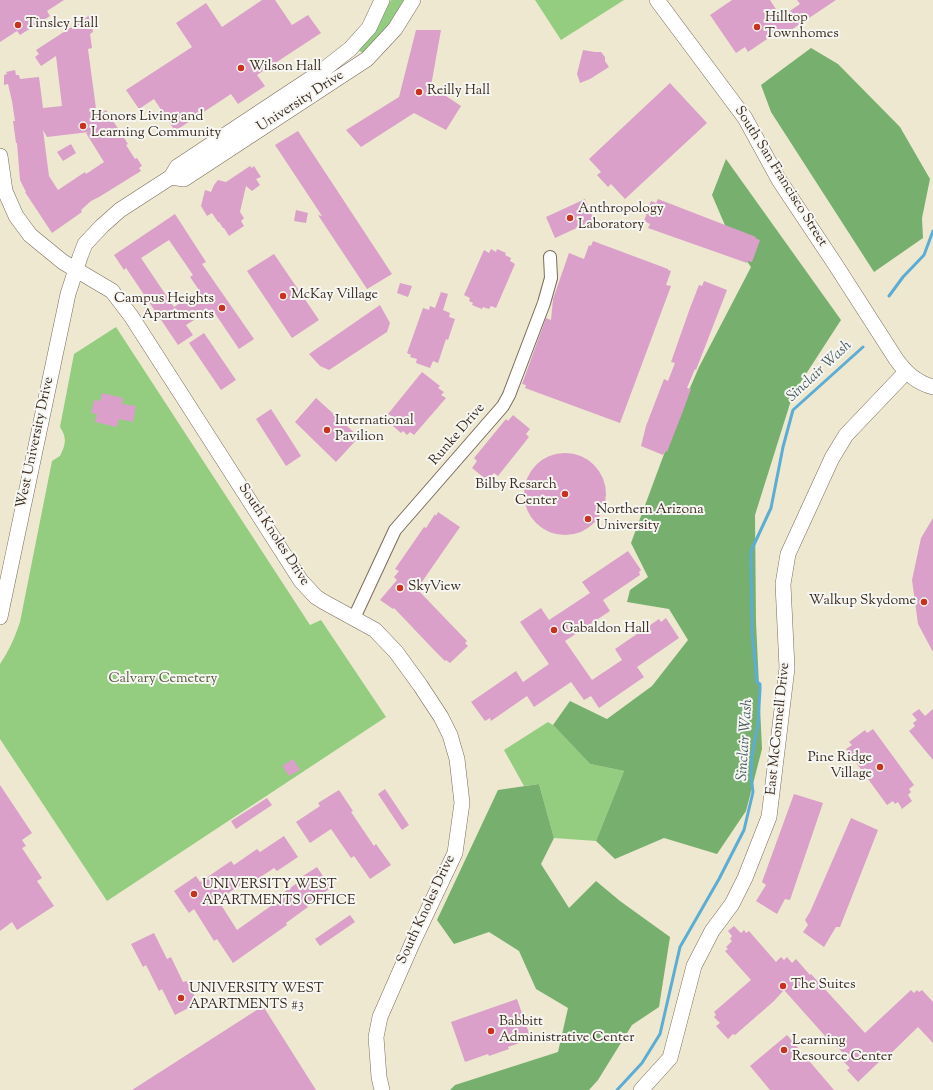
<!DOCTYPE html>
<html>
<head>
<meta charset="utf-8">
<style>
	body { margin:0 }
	canvas { display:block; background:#ede8cf }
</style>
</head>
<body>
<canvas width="933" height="1090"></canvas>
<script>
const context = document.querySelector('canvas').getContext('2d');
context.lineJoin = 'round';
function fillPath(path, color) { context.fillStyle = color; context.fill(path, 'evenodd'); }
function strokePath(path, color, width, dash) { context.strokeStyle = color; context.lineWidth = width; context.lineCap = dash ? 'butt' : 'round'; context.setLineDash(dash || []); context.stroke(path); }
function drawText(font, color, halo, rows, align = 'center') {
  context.font = font + ' "Sorts Mill Goudy",serif'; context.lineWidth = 4; context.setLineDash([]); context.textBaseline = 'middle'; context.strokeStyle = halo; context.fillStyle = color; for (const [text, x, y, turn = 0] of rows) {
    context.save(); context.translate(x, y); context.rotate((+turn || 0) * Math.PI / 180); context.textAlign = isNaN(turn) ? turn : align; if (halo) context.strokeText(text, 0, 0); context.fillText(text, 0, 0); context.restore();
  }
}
fillPath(new Path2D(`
	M391 0H406L398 16 363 53 358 50 375 31Z
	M535 0H624L561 40Z
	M116 327 310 625 321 620 386 717 107 901 0 739V664C9 651 15 637 20 622L52 461 60 456C66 444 67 438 60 427L74 354Z
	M548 722 553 725 590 764 624 771 596 841 554 838 539 784 524 786 504 750Z`), '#94cd80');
fillPath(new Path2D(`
	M811 48 838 64 900 127 930 179 922 218 923 238 874 272 771 112 761 85Z
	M726 159 841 320 793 394 755 515 756 622 762 749 746 811 717 854 664 838 615 859 596 841 624 771 590 764 553 725 570 701 607 719 652 686 688 640 669 609 627 602 630 590 648 577 631 543 680 411 699 367 751 267 730 237 712 195Z
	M539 784 554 838 541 864 569 908 596 881 620 901 670 937 659 1007 632 1025 598 1080 589 1090H450L455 1085 558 1052 568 1008 536 989 519 951 489 932 454 944 437 920 498 790Z`), '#77b06e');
strokePath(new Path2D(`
	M889 296 903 277 924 255 933 231
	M617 1090 642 1063 660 1034 680 947 719 879 744 830 753 792 751 776 752 756 758 724 760 689V684L757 682 752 632 751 551 771 508 783 447 793 410 863 347`), '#5badd6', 3);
fillPath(new Path2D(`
	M0 0H64L47 11 50 16 20 35 17 31 0 42Z
	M262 0H275L292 25 308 15 321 33 257 75 265 86 238 104 231 94 175 131 154 99 139 109 126 90 192 47 176 23 206 3 222 27Z
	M732 0H770L781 17 800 4 797 0H836L779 38 776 33 748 52 745 47 736 53 710 15Z
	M90 15 93 32 90 34 92 48 88 49 97 116 106 110 128 144 126 145 135 159 137 158 142 166 139 168 141 171 99 197 91 201 81 210 82 212 52 233 25 192H26L20 180 17 143H16L13 121H15L12 101 8 84 4 85V75L7 74 6 72 15 70 16 75H19L20 79 39 77 43 108 62 106 56 56 41 66 35 57 39 54 36 50ZM43 130 47 137 89 132 86 133 104 162 86 174 85 172 58 190 49 176Z
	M416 30H441L431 86 461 106 446 130 414 113 361 147 346 130 399 97Z
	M583 50 595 52H601L605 57V61L609 67 590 79 580 83 577 74Z
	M670 83 707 123 625 199 611 184 608 187 597 175 601 172 589 159Z
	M298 131 392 274 367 289 318 215 322 216 275 145Z
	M71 144 76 153 63 161 57 152Z
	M250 166 252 168 254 166 261 177 256 179 260 185 252 191 246 186 240 212 244 218 241 221 244 226 229 236 224 228H223L219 222H218L212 213 207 216 201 206 205 190 211 192 214 185 218 180 226 182Z
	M585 199 594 220 555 238 546 217Z
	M658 199 756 237 755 238 760 240 752 262 747 261V263L648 228 650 224 644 221 651 201 656 203Z
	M296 210 308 213 306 223 294 221Z
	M175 214 206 262 202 264 254 339 239 349 212 309 186 325 193 335 178 345 126 268 124 270 114 255ZM169 240 193 275 190 277 199 290 174 307 141 258Z
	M593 241 668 269V270L671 271 666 285 671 286 620 423 525 388 526 385 522 384 546 318 551 320 553 299 569 253 584 259 589 245 591 246Z
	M491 249 496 252 497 249 506 253 505 255 511 258 510 261 515 264 496 308 491 306 489 309 483 307 482 309 472 305 473 303 469 301 470 298 464 295 484 250 489 253Z
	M274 254 319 320 292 338 247 271Z
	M704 281 727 290 696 370 695 369 687 388 691 389 683 411 667 452 665 451 663 455 641 446 646 426 664 379 668 381 675 363 671 362 690 308 699 285 702 286Z
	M400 283 412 286 408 297 397 293Z
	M441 292 448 294 443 310 450 313 449 317 455 319 448 340 446 339 438 363 433 361 430 368 416 363 417 359 410 357 411 355 407 353 423 308 429 310 430 306 435 308Z
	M380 305 390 323 387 332 329 370 320 366 309 354Z
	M204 333 236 380 221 390 189 343Z
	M422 372 440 386 438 388 444 392 441 395 446 398 414 435 410 432 407 435 403 431 401 433 393 426 395 424 390 420 393 417 388 414Z
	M102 393 123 398 122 404 136 406 133 422 119 419 117 427 95 422 97 414 91 413 94 400 100 401Z
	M316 398 359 437 336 462 295 422Z
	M271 409 301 456 286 466 256 419Z
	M513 415 530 429 526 434 529 437 498 476 494 473 487 480 472 468 477 461 474 458 506 419 508 421Z
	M524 494a41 41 0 1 1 82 0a41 41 0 1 1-82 0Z
	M438 512 460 527 417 589 467 641 465 643 468 646 450 663 446 660 445 661 433 649 394 608 393 609 380 600 397 580 394 577 399 571 395 569 424 527 426 528 435 514 436 516Z
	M933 518V652L918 624 912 580 921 538Z
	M628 551 641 570 639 572 640 575 603 600 610 611 565 641 592 680 622 660 615 649 659 619 661 622 666 618 679 638 637 667 644 677 599 708 591 696 584 700 571 682 534 707 527 696 491 721 490 718 485 721 471 702 516 671 523 682 549 664 520 622 541 608 549 620 590 593 582 582Z
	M919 709 925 716 933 709V760L909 731 915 726 913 723 917 720 912 714Z
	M873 729 914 785 909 789 911 792 908 795 912 801 902 809 898 802 895 804 893 801 887 805 846 749 852 745 849 742 865 730 867 733Z
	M293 759 300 770 289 776 282 766Z
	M0 785 32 833 22 840 26 846 22 848 42 878 37 881 54 906 17 930 12 922 0 931Z
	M385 789 409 825 402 830 378 794Z
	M339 790 353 811 351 812 374 846 376 844 391 865 370 879 354 856 351 858 331 829 310 843 296 822 320 806 318 803Z
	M794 794 823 803 790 900 785 899 777 914 756 901 766 885 762 882Z
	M267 798 272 805 236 829 231 821Z
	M851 818 878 830 840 927H836L824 947 803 932 808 925 805 920 810 912Z
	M284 836 298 857 277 871 274 868 250 884 248 880 218 900 237 930 275 903 273 900 297 883 295 881 317 867 331 888 306 904 308 907 286 923 287 925 233 963 217 939 214 941 194 909 189 913 174 891 196 876 200 882 231 861 234 865 257 849 260 852Z
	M350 915 355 922 320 946 315 939Z
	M734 926 741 933 744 930 746 933 749 931 776 962 781 957 784 960 787 957 792 963 796 959 810 975 811 974 865 1033 911 990 914 993 917 990 919 992 922 990 933 1002V1043L918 1027 882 1062 881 1060 858 1082 847 1070 850 1068 839 1057 843 1053 830 1039 829 1040 825 1036 784 990 774 1001 735 1035 733 1034 728 1039 716 1026 720 1023 714 1017 716 1015 714 1012 751 980 725 951 728 949 726 947 732 941 730 939 732 936 728 931Z
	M154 933 167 959 171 957 183 982 187 981 198 1003 175 1015 162 989 159 991 146 965 143 967 131 944Z
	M517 999 531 1039 508 1047 509 1049 489 1056 488 1054 465 1062 451 1022Z
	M263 1006 316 1090H132Z
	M787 1035 834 1090H770L750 1066Z`), '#daa0ca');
const minor = new Path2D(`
	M354 618 395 530 503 406 509 395 544 303 551 278 550 257`);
const tertiary = new Path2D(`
	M657 0 745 118 779 180 835 264 896 359C905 372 917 383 933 387
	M0 156 5 191 16 216 30 235 63 262 112 291 131 316 301 581 316 597 324 602 375 630 396 652 420 685 441 717 450 735 457 759 462 803 455 853 412 944 380 1017 376 1037 379 1077 382 1090
	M171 177 184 179 367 59 395 29 413 0
	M0 617 68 294 80 257 85 244 102 226 120 210 171 177 177 167 322 71 350 49 369 28 382 0
	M641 1090 670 1058 694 966 712 931 732 904 745 878 769 817 787 668 783 584 788 554 832 458 846 435 906 372`);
strokePath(minor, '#796c5c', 14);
strokePath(tertiary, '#796c5c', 16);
strokePath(minor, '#fff', 12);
strokePath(tertiary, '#fff', 15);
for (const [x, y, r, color] of [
	[18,25,4,"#c8321e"],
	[757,27,4,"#c8321e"],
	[241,68,4,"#c8321e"],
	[419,92,4,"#c8321e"],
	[83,126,4,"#c8321e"],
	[570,218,4,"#c8321e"],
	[283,296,4,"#c8321e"],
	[222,308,4,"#c8321e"],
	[327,430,4,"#c8321e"],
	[565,494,4,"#c8321e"],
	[588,519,4,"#c8321e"],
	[400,588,4,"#c8321e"],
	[924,602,4,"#c8321e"],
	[554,630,4,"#c8321e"],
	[880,767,4,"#c8321e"],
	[194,894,4,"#c8321e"],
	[783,986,4,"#c8321e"],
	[181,998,4,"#c8321e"],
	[491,1031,4,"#c8321e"],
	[784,1050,4,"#c8321e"]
]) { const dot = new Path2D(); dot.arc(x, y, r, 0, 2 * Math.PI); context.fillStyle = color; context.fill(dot); strokePath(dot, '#f6f6f2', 1.5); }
drawText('14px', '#3b2a1e', '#f6f6f2', [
	["Hilltop",765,19],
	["Townhomes",765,35],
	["Tinsley Hall",26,25],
	["Wilson Hall",249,68],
	["Reilly Hall",427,92],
	["Honors Living and",91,118],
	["Learning Community",91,134],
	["Anthropology",578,210],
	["Laboratory",578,226],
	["McKay Village",291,296],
	["Campus Heights",214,300,"right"],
	["Apartments",214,316,"right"],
	["International",335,422],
	["Pavilion",335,438],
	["Bilby Resarch",557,486,"right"],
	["Center",557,502,"right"],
	["Northern Arizona",596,511],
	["University",596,527],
	["SkyView",408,588],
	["Walkup Skydome",916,602,"right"],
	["Gabaldon Hall",562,630],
	["Pine Ridge",872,759,"right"],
	["Village",872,775,"right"],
	["UNIVERSITY WEST",202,886],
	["APARTMENTS OFFICE",202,902],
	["The Suites",791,986],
	["UNIVERSITY WEST",189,990],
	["APARTMENTS #3",189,1006],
	["Babbitt",499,1023],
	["Administrative Center",499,1039],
	["Learning",792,1042],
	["Resource Center",792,1058]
], 'left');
drawText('14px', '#3b2a1e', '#f6f6f2', [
	["University Drive",301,102,-33],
	["South San Francisco Street",780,177,58],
	["Runke Drive",458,435,-49],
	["West University Drive",36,443,-78],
	["South Knoles Drive",273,535,57],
	["East McConnell Drive",779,729,-84],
	["South Knoles Drive",427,910,-65]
]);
drawText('14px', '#565b3b', '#f6f6f2', [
	["Calvary Cemetery",163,680]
]);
drawText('italic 15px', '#46585e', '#f6f6f2', [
	["Sinclair Wash",820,372,-43],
	["Sinclair Wash",746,740,-86]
]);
</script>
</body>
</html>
